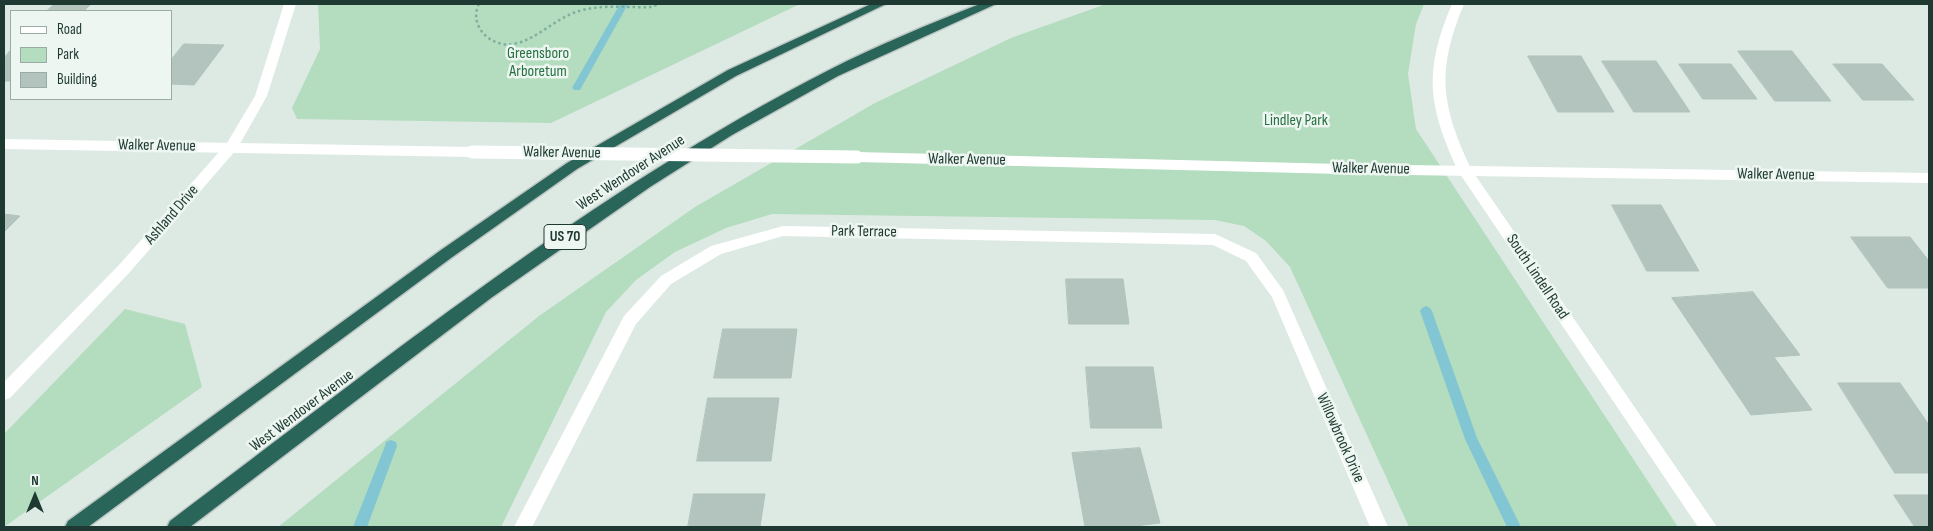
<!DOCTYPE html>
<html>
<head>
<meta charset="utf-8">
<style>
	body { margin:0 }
	#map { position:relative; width:1933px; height:531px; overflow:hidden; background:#ddeae4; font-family:"Sofia Sans Condensed",sans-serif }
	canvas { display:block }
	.frame { position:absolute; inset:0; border:5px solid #1e3932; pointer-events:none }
	.legend { position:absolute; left:10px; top:10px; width:162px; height:90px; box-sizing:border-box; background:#edf6f1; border:1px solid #9aaaa5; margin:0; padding:6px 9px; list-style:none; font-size:15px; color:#1e3932 }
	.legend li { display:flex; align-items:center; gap:10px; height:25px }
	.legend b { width:25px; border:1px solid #9aaaa5 }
	.north { position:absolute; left:10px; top:471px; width:50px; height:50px; -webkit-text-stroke:4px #edf6f1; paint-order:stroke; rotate:0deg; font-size:14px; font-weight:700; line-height:20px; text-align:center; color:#1e3932 }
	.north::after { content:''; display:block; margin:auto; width:18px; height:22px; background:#1e3932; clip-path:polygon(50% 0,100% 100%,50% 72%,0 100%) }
</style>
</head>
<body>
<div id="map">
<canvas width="1933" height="531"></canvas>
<div class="frame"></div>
<ul class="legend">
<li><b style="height:6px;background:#fff"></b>Road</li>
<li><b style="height:14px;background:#b4dcbe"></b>Park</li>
<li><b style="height:14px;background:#b2c4bd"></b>Building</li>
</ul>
<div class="north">N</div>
</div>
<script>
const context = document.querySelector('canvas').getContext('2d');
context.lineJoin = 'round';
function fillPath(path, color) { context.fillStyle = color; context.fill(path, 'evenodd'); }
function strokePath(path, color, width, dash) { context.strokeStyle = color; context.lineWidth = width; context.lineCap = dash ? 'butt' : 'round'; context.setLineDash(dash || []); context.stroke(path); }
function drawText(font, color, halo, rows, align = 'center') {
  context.font = font + ' "Sofia Sans Condensed",sans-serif'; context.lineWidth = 5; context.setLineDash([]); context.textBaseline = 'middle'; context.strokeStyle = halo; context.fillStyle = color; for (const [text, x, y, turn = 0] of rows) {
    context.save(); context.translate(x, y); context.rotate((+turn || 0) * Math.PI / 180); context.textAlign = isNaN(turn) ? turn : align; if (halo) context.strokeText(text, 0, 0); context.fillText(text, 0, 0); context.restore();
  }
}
fillPath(new Path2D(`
	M318 4H800L551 123 297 119 292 108 320 49Z
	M1106 4H1424L1416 24 1408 74 1416 129 1678 527H1409L1290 267 1266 241 1244 226 1215 220 772 214 726 228 675 252 636 280 606 312 501 527H278L539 316 695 207 875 103 1011 38Z
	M125 309 185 324 202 387 4 527V434Z`), '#b4dcbe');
fillPath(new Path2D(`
	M620 4H628L580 90H574L572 88Z
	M1426 306 1430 308 1432 311 1477 438 1521 527H1507L1465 439 1420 311 1422 308Z
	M391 440 396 442 397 446 367 527H353L385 446 386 442Z`), '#81c6d2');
const building = new Path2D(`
	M54 4H91L84 11H47Z
	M184 44 224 45 194 85 171 84V60Z
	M11 50V81H4V58Z
	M1738 51H1792L1831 101H1775Z
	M1528 56H1581L1614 112H1558Z
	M1602 61H1656L1690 112H1634Z
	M1679 64H1731L1757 99H1703Z
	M1833 64H1882L1914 100H1863Z
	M1612 205H1661L1699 271H1647Z
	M4 214 20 216 4 232Z
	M1851 237H1910L1929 261V288H1888Z
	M1066 279H1123L1129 324H1069Z
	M1753 292 1800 355 1774 357 1812 410 1751 415 1672 298Z
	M723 329H797L791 378H714Z
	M1086 367H1153L1162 428H1091Z
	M1838 383H1900L1929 425V473H1895Z
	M708 398H779L771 461H697Z
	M1140 448 1160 523 1127 527H1085L1072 453Z
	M694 494H765L760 527H688Z
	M1894 495H1929V527H1915Z`);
fillPath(building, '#b2c4bd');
strokePath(building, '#afc3bb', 1);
const motorway = new Path2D(`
	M871 4H886L736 76 577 169 451 258 88 527H65L68 521 441 250 567 163 728 70Z
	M980 4H996L838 76 732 135 650 187 491 298 190 527H167L170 521C382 362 592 191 829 70 878 45 929 24 980 4Z`);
strokePath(motorway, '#bcc4c2', 3);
strokePath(new Path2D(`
	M479 4C468 26 491 48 513 44 537 40 555 18 579 11 602 4 628 8 652 7L658 4`), '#7caf9e', 2.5, [2.5, 3]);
fillPath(new Path2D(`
	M284 4H296L267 96 237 149 129 273 10 398 4 400V382L119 265 227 143 255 96Z
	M1452 4H1464C1436 71 1441 105 1471 169L1717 527H1698L1458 171C1428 105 1423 72 1452 4Z
	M783 226 1215 234 1256 253 1283 290 1388 527H1370L1272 297 1246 261 1213 245 783 236 721 254 671 284 636 324 532 527H514L624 316 661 276 711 246Z`), '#fff');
fillPath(new Path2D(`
	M4 139 472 147 479 152 472 157 4 149Z
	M857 152 1341 164 1929 173V183L1341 174 857 162 850 157Z`), '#fff');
fillPath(motorway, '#296659');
strokePath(new Path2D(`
	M472 152 857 157`), '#fff', 13);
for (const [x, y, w] of [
	[565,237,42]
]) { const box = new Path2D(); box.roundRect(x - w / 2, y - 12.5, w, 25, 4); context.fillStyle = '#edf6f1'; context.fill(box); strokePath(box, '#1e3932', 1); }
drawText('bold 15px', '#1e3932', null, [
	["US 70",565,237]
]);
drawText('16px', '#277143', '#edf6f1', [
	["Greensboro",538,54],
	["Arboretum",538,72],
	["Lindley Park",1296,121]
]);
drawText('16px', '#1e3932', '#edf6f1', [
	["Walker Avenue",157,146,1],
	["Walker Avenue",562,153,1],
	["Walker Avenue",967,160,1],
	["Walker Avenue",1371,169,1],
	["West Wendover Avenue",631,173,-33],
	["Walker Avenue",1776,175,1],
	["Ashland Drive",172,215,-49],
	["Park Terrace",864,232,1],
	["South Lindell Road",1537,277,56],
	["West Wendover Avenue",302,411,-37],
	["Willowbrook Drive",1340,438,66]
]);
</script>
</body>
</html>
